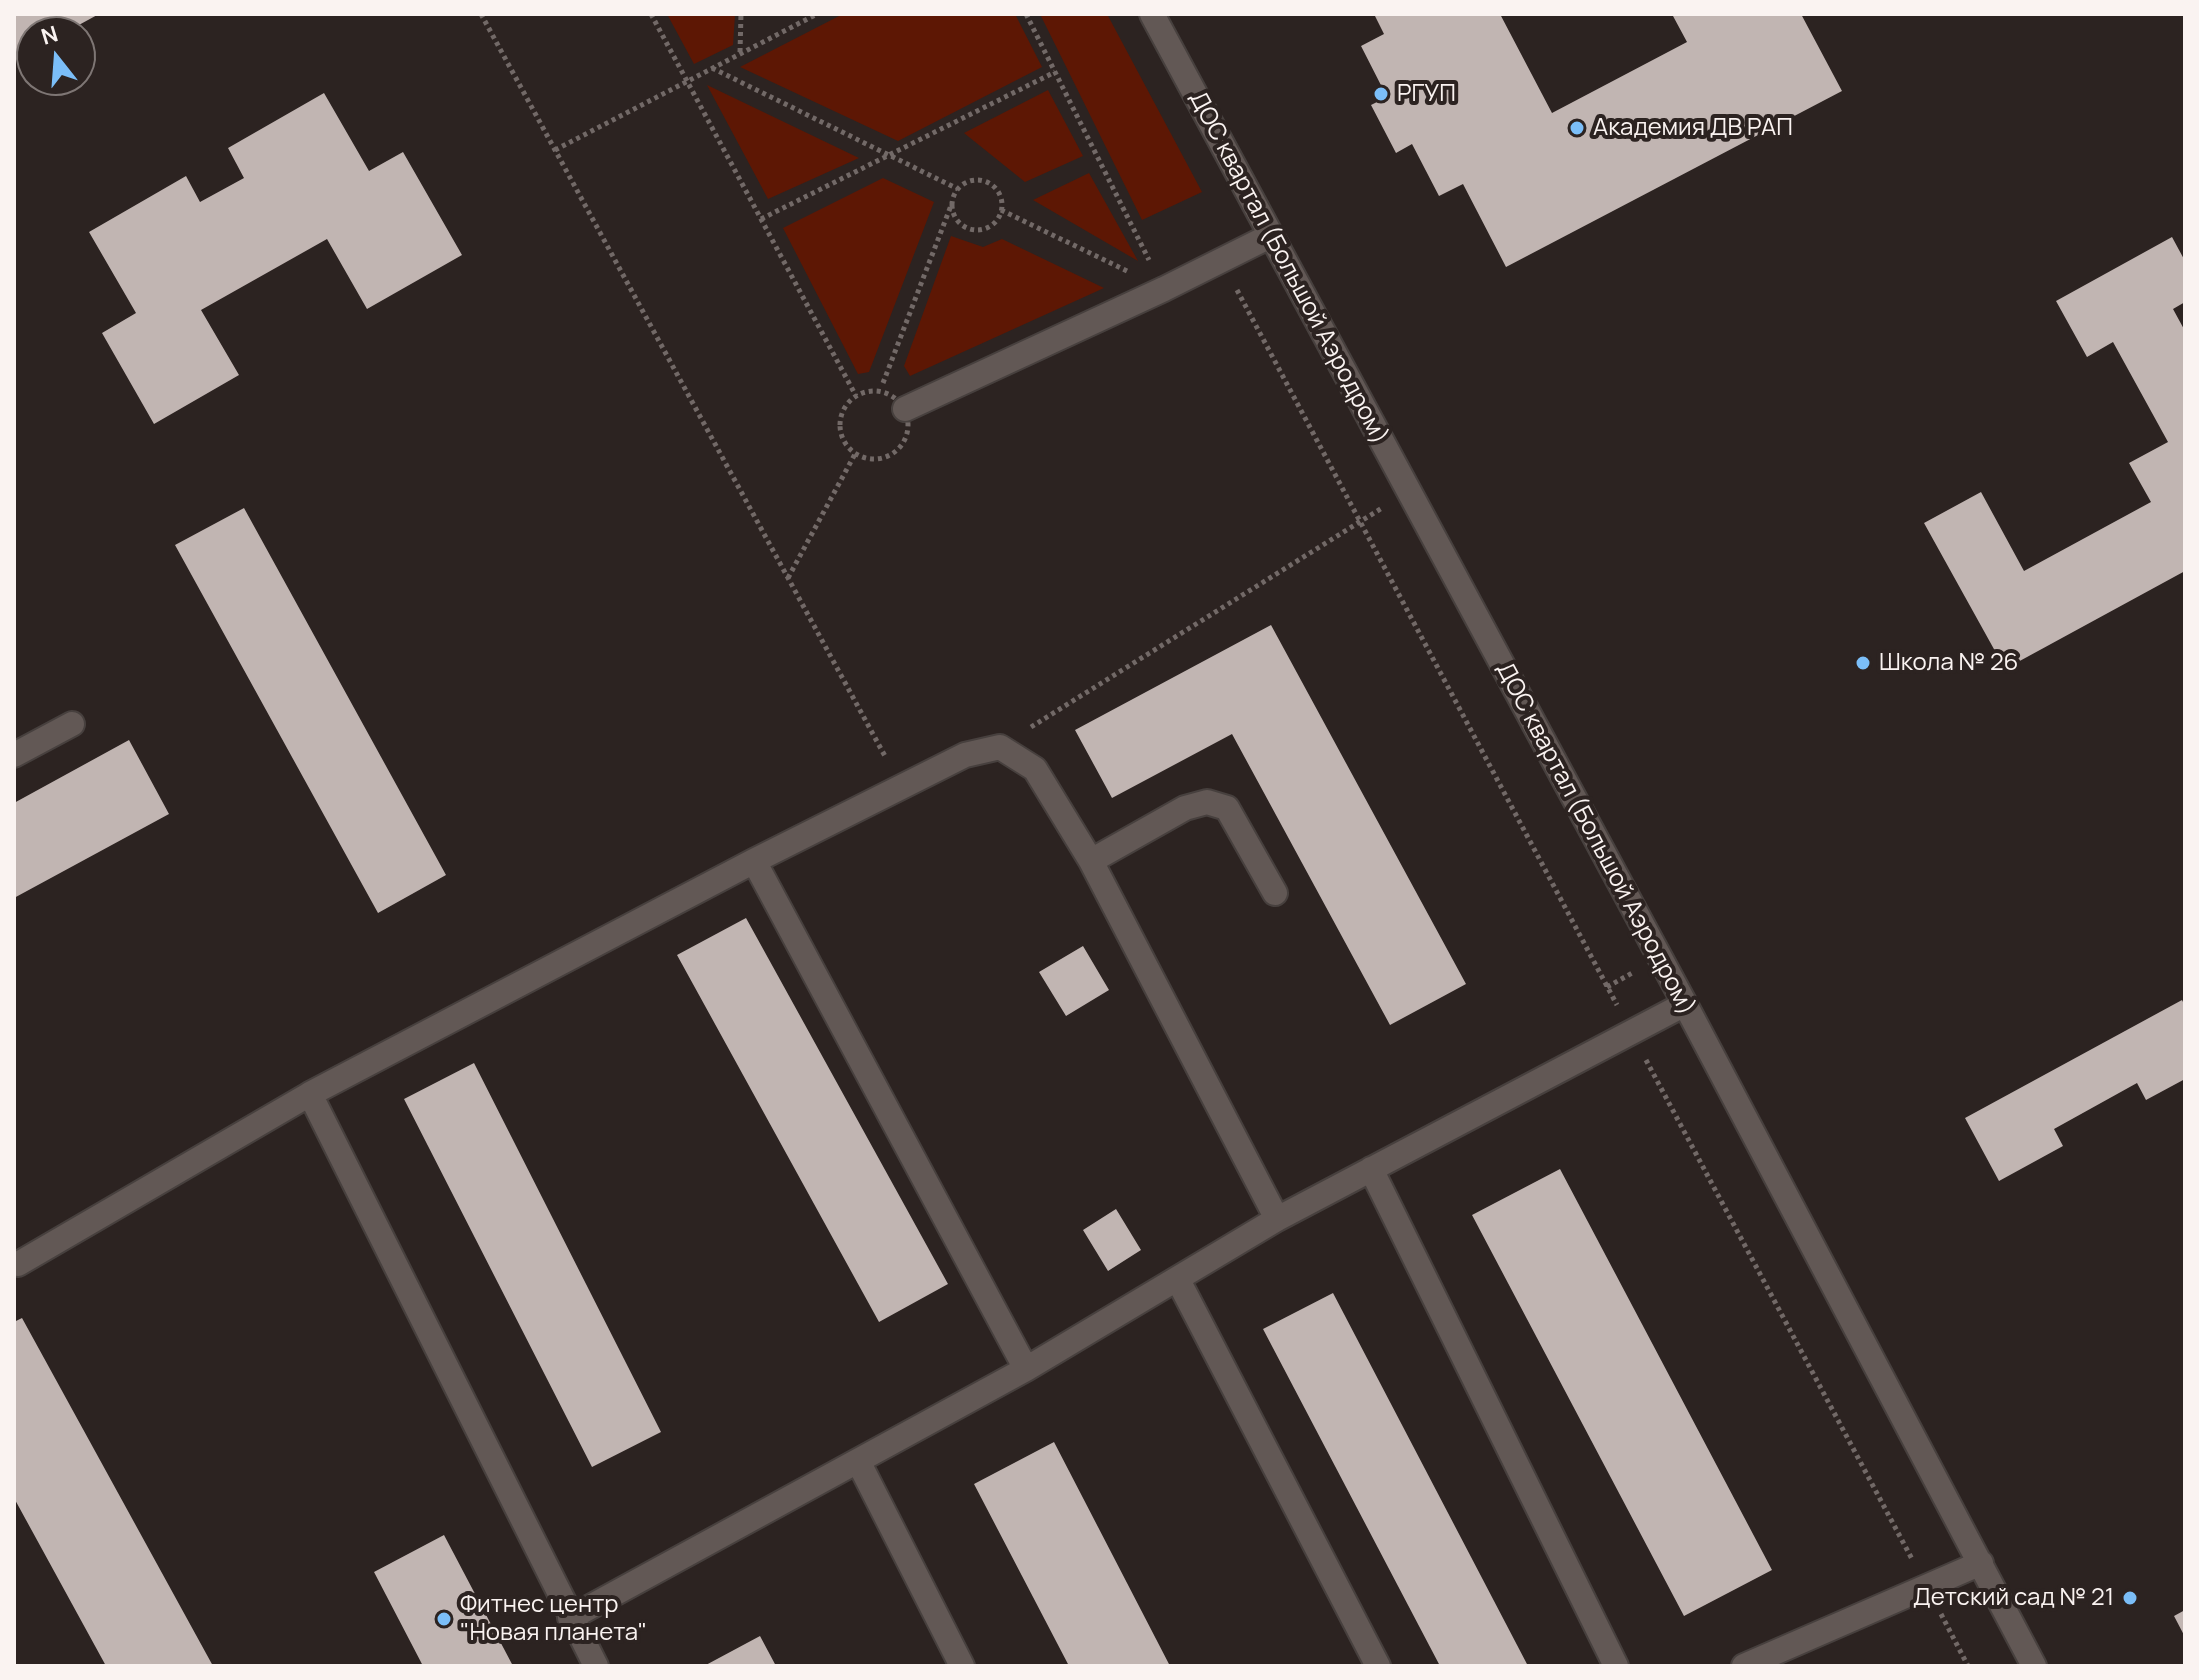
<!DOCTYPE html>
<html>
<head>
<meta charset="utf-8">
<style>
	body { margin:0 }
	#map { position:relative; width:2199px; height:1680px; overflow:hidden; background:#2c2321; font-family:Manrope,sans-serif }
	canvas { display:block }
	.frame { position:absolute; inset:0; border:16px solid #faf3f1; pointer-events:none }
	.north { position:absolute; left:16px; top:16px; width:80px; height:80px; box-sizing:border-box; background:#2c2321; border:2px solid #7e7674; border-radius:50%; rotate:343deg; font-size:22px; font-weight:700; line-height:32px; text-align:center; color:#faf3f1 }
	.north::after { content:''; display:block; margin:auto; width:28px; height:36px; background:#7bbef8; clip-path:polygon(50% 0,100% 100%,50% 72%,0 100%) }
</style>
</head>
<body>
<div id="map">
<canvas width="2199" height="1680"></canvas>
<div class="frame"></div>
<div class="north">N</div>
</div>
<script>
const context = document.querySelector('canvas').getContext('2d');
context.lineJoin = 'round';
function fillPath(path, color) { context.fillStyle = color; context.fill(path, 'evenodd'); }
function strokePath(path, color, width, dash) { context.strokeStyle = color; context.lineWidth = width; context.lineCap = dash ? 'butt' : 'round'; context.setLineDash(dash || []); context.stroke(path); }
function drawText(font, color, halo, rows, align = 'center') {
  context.font = font + ' Manrope,sans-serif'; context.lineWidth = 8; context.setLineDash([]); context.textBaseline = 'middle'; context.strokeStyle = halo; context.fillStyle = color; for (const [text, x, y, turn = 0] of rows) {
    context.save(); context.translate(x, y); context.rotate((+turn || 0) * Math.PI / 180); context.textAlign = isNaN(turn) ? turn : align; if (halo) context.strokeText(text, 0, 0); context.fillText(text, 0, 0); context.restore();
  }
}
fillPath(new Path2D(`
	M667 14H735L733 45 694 64Z
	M843 14H1015L1042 67 898 141 740 67Z
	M1040 14H1107L1202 192 1142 220Z
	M707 85 859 158 768 199Z
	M1048 90 1083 156 1025 182 964 133Z
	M1089 173 1138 261 1033 200Z
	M883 178 934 202 869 372 858 374 783 228Z
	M951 236 983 247 1002 239 1104 288 910 376 904 366Z`), '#5d1704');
fillPath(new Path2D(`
	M14 14H99L66 32H32V51L14 61Z
	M1374 14H1500L1552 113 1687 42 1673 16 1677 14H1801L1842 91 1506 267 1463 184 1439 196 1412 144 1396 153 1371 105 1387 97 1361 46 1384 34Z
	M324 93 369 171 403 152 462 255 367 309 327 239 201 310 239 375 154 424 102 333 136 313 89 232 186 176 200 202 244 178 228 148Z
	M2172 237 2185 261V302L2173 309 2185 331V571L2005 669 1924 523 1981 492 2024 571 2151 502 2129 463 2168 442 2113 342 2087 357 2056 301Z
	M244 508 446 875 378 913 175 545Z
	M1271 625 1466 984 1390 1025 1232 734 1112 798 1075 730Z
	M129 740 169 814 14 898V803Z
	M746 918 948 1284 879 1322 677 955Z
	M1083 946 1109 990 1066 1016 1039 972Z
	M2182 1000 2185 1006V1079L2146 1100 2137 1083 2054 1129 2063 1146 1999 1181 1965 1118Z
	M474 1063 661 1432 592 1467 404 1099Z
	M1560 1169 1772 1570 1684 1616 1472 1215Z
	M1116 1209 1141 1250 1108 1271 1083 1230Z
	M1333 1293 1528 1666H1440L1263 1329Z
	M22 1318 213 1666H106L14 1498V1322Z
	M1054 1442 1170 1666H1069L974 1484Z
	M444 1535 513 1666H423L374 1572Z
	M2185 1610V1637L2174 1616Z
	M760 1636 776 1666H704Z`), '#c1b5b2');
const minor = new Path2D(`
	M1152 14 1685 1004 2034 1666
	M905 409 1164 289 1270 236
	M14 755 72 724
	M754 861 1026 1369
	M1091 861 1185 808 1207 802 1227 808 1275 893
	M1371 1169 1616 1666
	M18 1264 310 1094
	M1178 1280 1378 1666
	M858 1461 962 1666
	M570 1618 1026 1369 1277 1219 1685 1004
	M596 1666 310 1094 754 861 965 755 1000 747 1035 769 1091 861 1277 1219
	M1744 1666 1981 1563`);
strokePath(minor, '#47403e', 28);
strokePath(new Path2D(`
	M481 14 886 758
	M651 14 856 396
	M1026 14 1149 260
	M740 52 741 14
	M712 68 958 189
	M555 150 817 14
	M952 205a25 25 0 1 1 50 0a25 25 0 1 1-50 0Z
	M1001 210 1127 271
	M761 219 1055 72
	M1237 290 1617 1005
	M883 383 952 203
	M840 425a34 34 0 1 1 68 0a34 34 0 1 1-68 0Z
	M788 578 855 454
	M1031 727 1382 508
	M1607 987 1634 972
	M1646 1060 1912 1559
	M1941 1614 1968 1666`), '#726967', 5, [4, 4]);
strokePath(minor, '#625855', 24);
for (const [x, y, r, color] of [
	[1381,94,8,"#7bbef8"],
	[1577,128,8,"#7bbef8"],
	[1863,663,8,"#7bbef8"],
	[2130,1598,8,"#7bbef8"],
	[444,1619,8,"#7bbef8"]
]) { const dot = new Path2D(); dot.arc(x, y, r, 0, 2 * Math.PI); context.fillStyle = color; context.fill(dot); strokePath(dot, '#2c2321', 3); }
drawText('24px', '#faf3f1', '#2c2321', [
	["РГУП",1397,94],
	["Академия ДВ РАП",1593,128],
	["Школа № 26",1879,663],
	["Детский сад № 21",2114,1598,"right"],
	["Фитнес центр",460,1605],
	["\"Новая планета\"",460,1633]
], 'left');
drawText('24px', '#faf3f1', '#2c2321', [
	["ДОС квартал (Большой Аэродром)",1288,268,62],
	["ДОС квартал (Большой Аэродром)",1595,839,62]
]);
</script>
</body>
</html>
